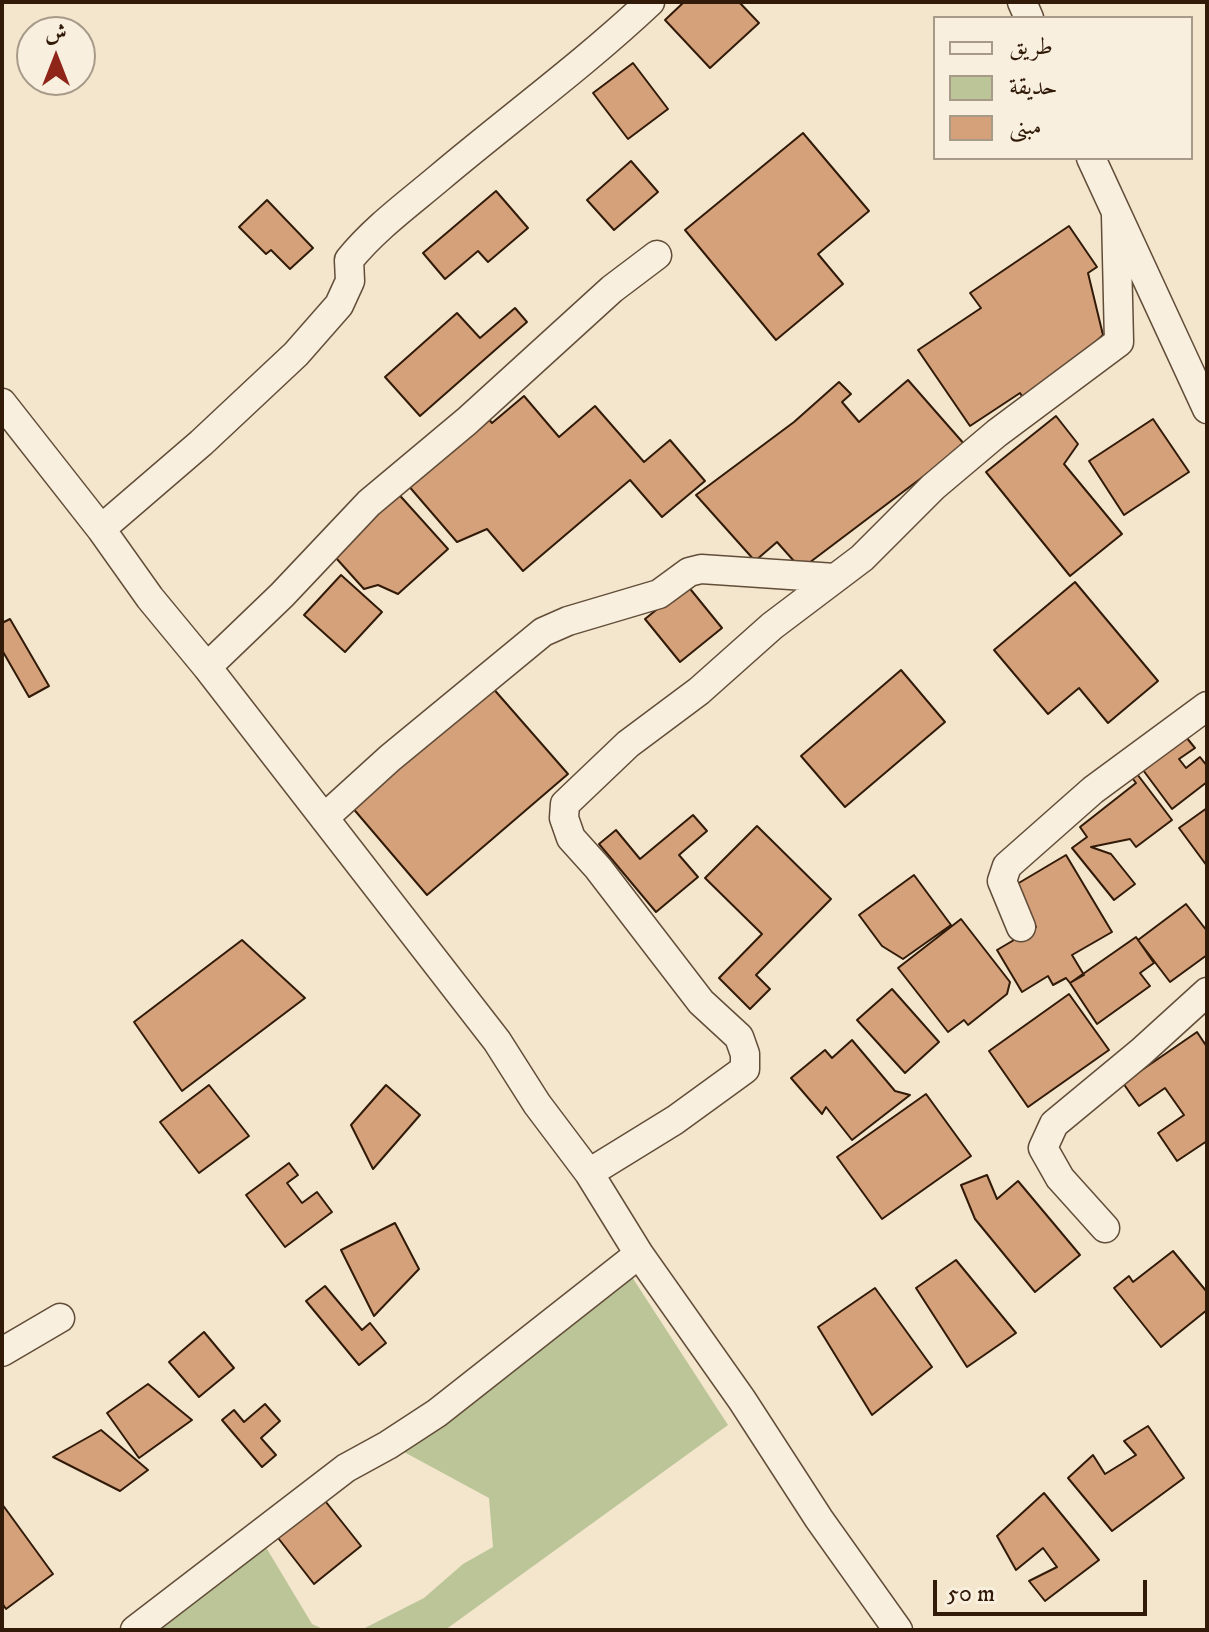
<!DOCTYPE html>
<html>
<head>
<meta charset="utf-8">
<style>
	body { margin:0 }
	#map { position:relative; width:1209px; height:1632px; overflow:hidden; background:#f4e6cc; font-family:"IM FELL DW Pica",Amiri,serif }
	canvas { display:block }
	.frame { position:absolute; inset:0; border:4px solid #311a08; pointer-events:none }
	.legend { position:absolute; left:933px; top:16px; width:260px; height:144px; box-sizing:border-box; background:#f8efde; border:2px solid #a89a88; margin:0; padding:10px 14px; list-style:none; font-size:24px; color:#311a08 }
	.legend li { display:flex; align-items:center; gap:16px; height:40px }
	.legend b { width:40px; border:2px solid #a89a88 }
	.north { position:absolute; left:16px; top:16px; width:80px; height:80px; box-sizing:border-box; background:#f8efde; border:2px solid #a89a88; border-radius:50%; rotate:0deg; font-size:22px; font-weight:700; line-height:32px; text-align:center; color:#311a08 }
	.north::after { content:''; display:block; margin:auto; width:28px; height:36px; background:#8f2418; clip-path:polygon(50% 0,100% 100%,50% 72%,0 100%) }
	.scale { position:absolute; left:933px; top:1580px; width:214px; height:36px; box-sizing:border-box; border:4px solid #311a08; border-top:0; padding-left:10px; font-size:24px; line-height:28px; white-space:nowrap; color:#311a08; -webkit-text-stroke:6px #f8efde; paint-order:stroke }
</style>
</head>
<body>
<div id="map">
<canvas width="1209" height="1632"></canvas>
<div class="frame"></div>
<ul class="legend">
<li><b style="height:10px;background:#f8efde"></b>طريق</li>
<li><b style="height:22px;background:#bbc598"></b>حديقة</li>
<li><b style="height:22px;background:#d4a17b"></b>مبنى</li>
</ul>
<div class="north">ش</div>
<div class="scale">50 m</div>
</div>
<script>
const context = document.querySelector('canvas').getContext('2d');
context.lineJoin = 'round';
function fillPath(path, color) { context.fillStyle = color; context.fill(path, 'evenodd'); }
function strokePath(path, color, width, dash) { context.strokeStyle = color; context.lineWidth = width; context.lineCap = dash ? 'butt' : 'round'; context.setLineDash(dash || []); context.stroke(path); }
fillPath(new Path2D(`
	M632 1277 728 1425 445 1630H361L424 1598 463 1564 493 1547 489 1498 404 1452Z
	M264 1544 312 1624 325 1630H151Z`), '#bbc598');
const building = new Path2D(`
	M684 2H739L759 23 710 68 665 20Z
	M633 63 668 109 628 139 593 93Z
	M803 133 869 211 818 254 843 284 776 340 685 230Z
	M631 161 658 192 614 230 587 200Z
	M496 191 528 228 488 262 478 251 445 279 423 253Z
	M267 200 313 248 290 269 271 250 266 254 239 227Z
	M1069 226 1097 267 1088 273 1103 335 1028 406 1020 393 970 426 918 350 981 308 970 293Z
	M515 308 527 322 420 416 385 377 457 313 480 338Z
	M908 380 965 445 801 569 777 542 755 561 696 495 794 422 839 382 851 394 842 402 859 422Z
	M524 396 559 437 595 406 644 462 670 440 705 481 662 517 630 480 523 571 487 529 457 542 407 484 486 416 492 423Z
	M1056 416 1078 444 1064 464 1122 534 1070 576 986 472Z
	M1153 419 1189 472 1124 515 1089 461Z
	M394 489 448 549 398 594 378 585 364 589 327 548Z
	M341 575 382 612 345 652 304 615Z
	M1075 582 1158 681 1108 723 1079 688 1048 714 994 650Z
	M687 585 722 628 680 662 645 619Z
	M10 619 49 686 29 697 2 650V623Z
	M901 670 945 722 845 807 801 756Z
	M491 686 568 774 427 895 351 806Z
	M1186 737 1195 748 1179 759 1186 768 1200 757 1207 766V782L1172 809 1143 770Z
	M1134 770 1172 820 1136 847 1130 839 1091 847 1111 854 1135 884 1114 900 1072 848 1087 837 1080 827 1136 783 1129 774Z
	M1207 808V866L1179 828Z
	M693 815 707 831 679 855 698 877 656 912 599 844 616 830 640 859Z
	M757 826 831 899 756 975 770 989 750 1009 719 978 762 934 705 878Z
	M1066 855 1112 932 1072 955 1084 975 1070 983 1066 978 1053 985 1048 976 1022 992 997 950 1036 927 1012 887Z
	M914 875 951 925 903 959 882 946 859 915Z
	M1186 904 1207 931V955L1170 982 1138 940Z
	M961 919 1010 982 1007 994 968 1025 964 1020 948 1032 898 968Z
	M1136 937 1154 963 1140 973 1150 986 1097 1024 1070 983Z
	M242 940 305 998 182 1091 134 1022Z
	M892 989 939 1042 905 1073 857 1020Z
	M1069 994 1109 1050 1028 1107 989 1051Z
	M1197 1032 1207 1047V1141L1177 1161 1158 1133 1184 1115 1165 1088 1139 1106 1123 1083Z
	M852 1040 895 1091 910 1095 852 1140 826 1107 822 1114 791 1078 825 1050 832 1058Z
	M209 1085 249 1136 199 1173 160 1122Z
	M386 1085 420 1115 373 1169 351 1125Z
	M926 1094 971 1156 882 1219 837 1157Z
	M289 1163 298 1175 287 1183 302 1203 317 1192 332 1212 285 1247 246 1195Z
	M987 1175 997 1199 1018 1181 1080 1255 1035 1292 975 1219 961 1185Z
	M395 1223 419 1269 374 1316 341 1250Z
	M1173 1251 1207 1292V1310L1161 1347 1114 1288 1129 1276 1133 1282Z
	M956 1260 1016 1333 967 1367 916 1288Z
	M325 1286 362 1330 370 1323 386 1343 359 1365 306 1301Z
	M875 1288 932 1367 872 1415 818 1327Z
	M204 1332 234 1368 199 1397 169 1362Z
	M148 1384 192 1420 139 1458 107 1413Z
	M265 1404 280 1421 261 1438 276 1455 262 1467 222 1420 234 1410 244 1422Z
	M1148 1426 1184 1478 1112 1531 1068 1478 1093 1455 1105 1474 1136 1455 1124 1441Z
	M101 1430 148 1470 120 1491 53 1457Z
	M1044 1493 1099 1560 1045 1601 1029 1581 1057 1567 1043 1548 1016 1570 997 1536Z
	M322 1497 361 1546 314 1584 275 1534Z
	M2 1504 53 1574 6 1609 2 1603Z`);
fillPath(building, '#d4a17b');
strokePath(building, '#311a08', 2);
const street = new Path2D(`
	M1022 2 1029 18
	M1091 158 1207 409
	M2 403 101 529 150 598 207 667 497 1041 537 1104 589 1173 639 1254 742 1400 819 1519 898 1630
	M101 529 201 443 296 354 339 305 350 281 349 260C375 228 407 205 439 178 509 119 583 65 650 2
	M207 667 282 595 369 503 467 421 612 289 657 255
	M324 818 390 758 543 632 568 621 659 594 689 572 701 569 835 578
	M1021 927 1002 881 1007 866 1093 790 1207 706
	M589 1173 675 1120 737 1075 745 1069V1054L739 1037 701 1002 598 868 571 838 564 818 565 804 628 744 699 691 772 626 862 558 933 487 997 433 1119 342 1116 215
	M1105 1228 1060 1178 1043 1148 1054 1124 1141 1052 1207 992
	M2 1352 60 1318
	M135 1630 346 1468 388 1445 437 1413 639 1254`);
strokePath(street, '#624d39', 31);
strokePath(street, '#f8efde', 28);
</script>
</body>
</html>
